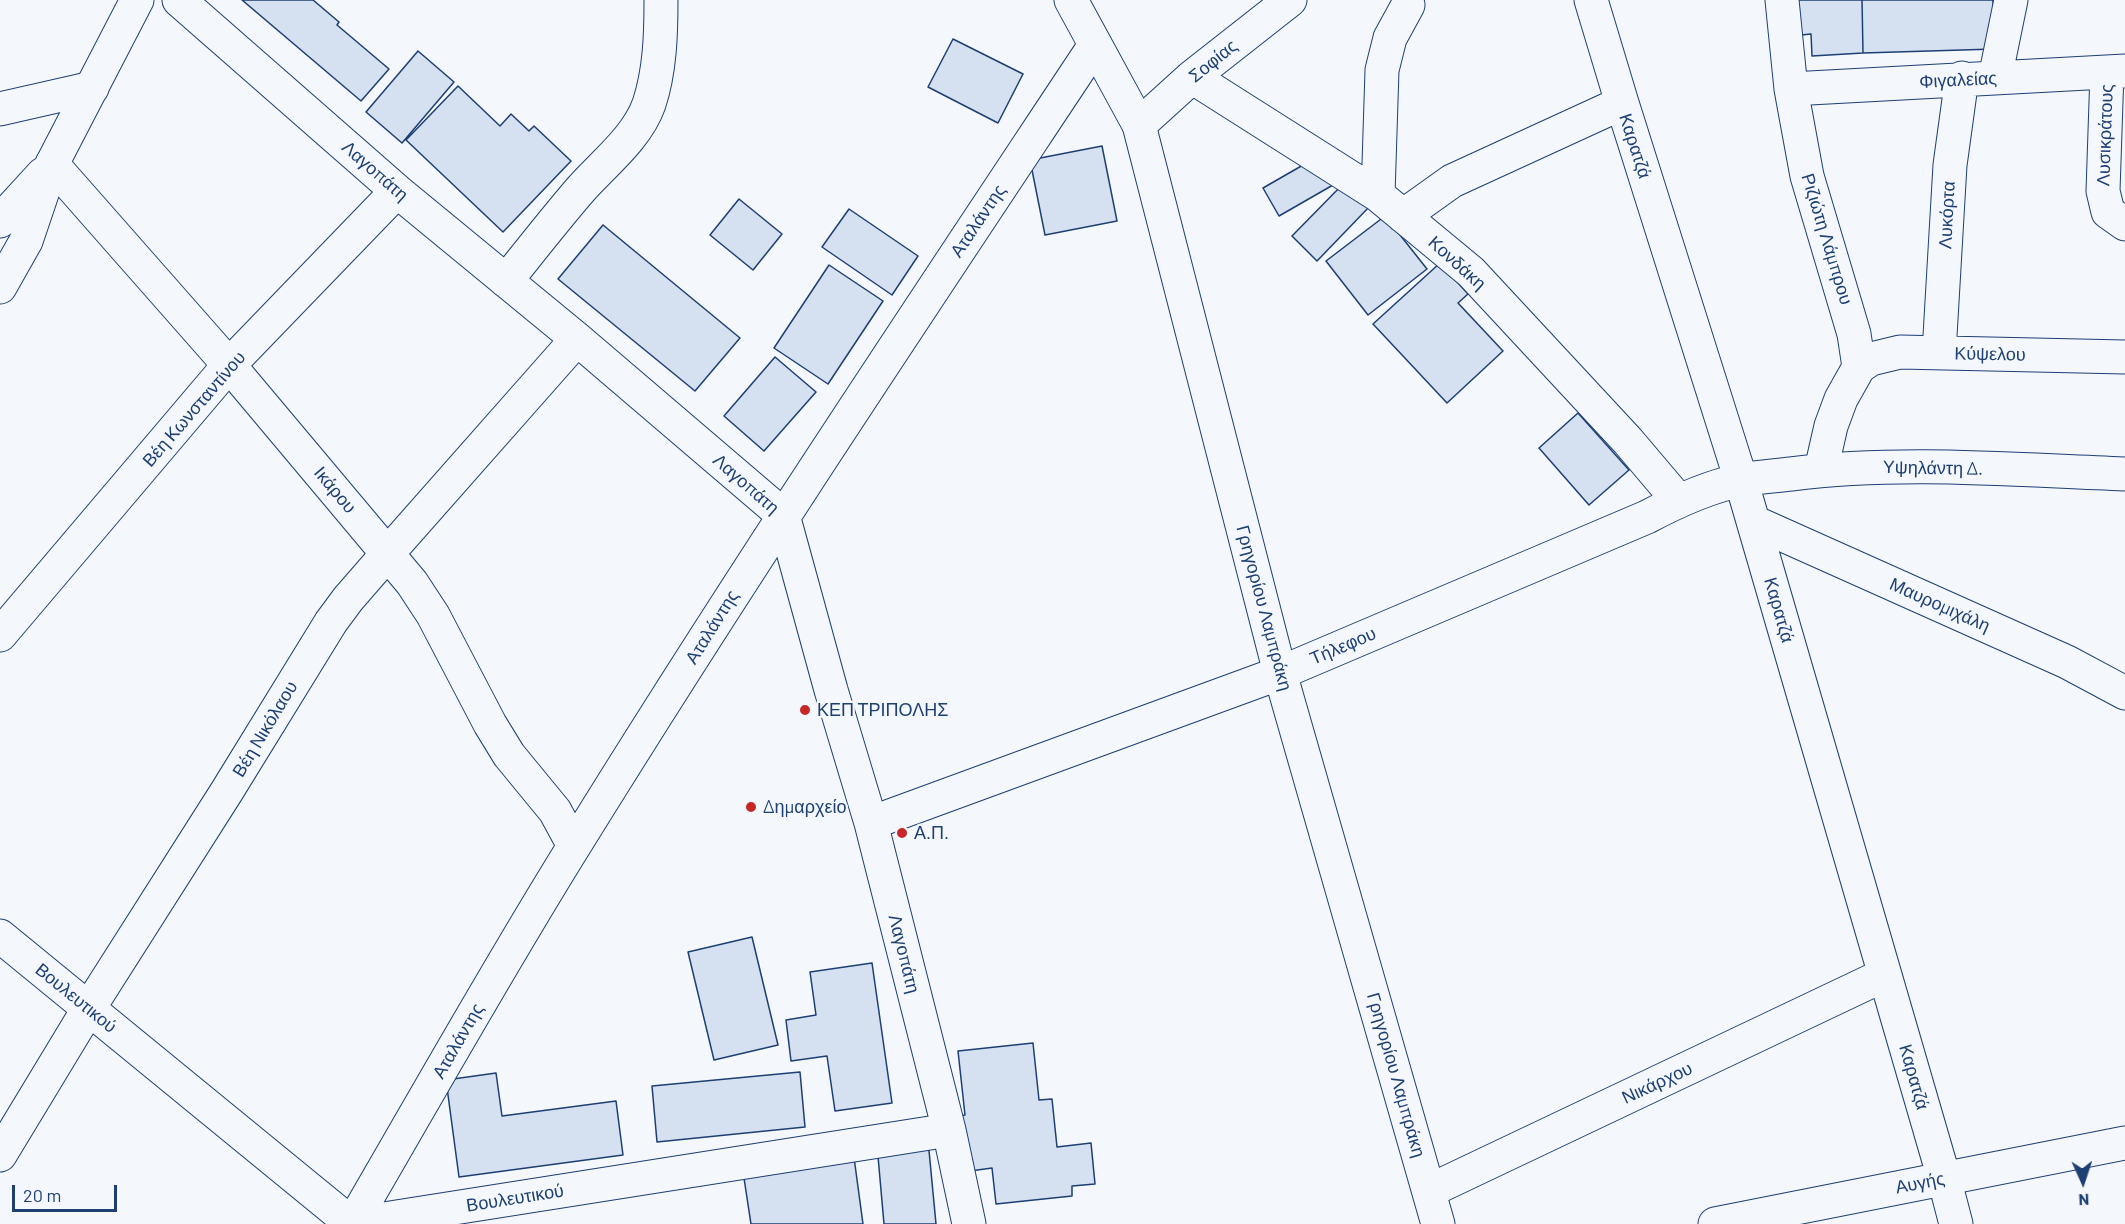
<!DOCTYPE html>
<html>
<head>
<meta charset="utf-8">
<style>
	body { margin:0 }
	#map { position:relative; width:2125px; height:1224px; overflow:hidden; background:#f4f7fb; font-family:Barlow,sans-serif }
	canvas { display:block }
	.north { position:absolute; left:2053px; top:1152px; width:60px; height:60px; -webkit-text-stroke:4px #f4f7fb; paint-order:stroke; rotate:177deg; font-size:16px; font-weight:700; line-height:24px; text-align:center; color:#1d3f73 }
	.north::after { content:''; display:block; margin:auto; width:21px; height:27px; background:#1d3f73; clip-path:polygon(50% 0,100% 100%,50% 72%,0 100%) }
	.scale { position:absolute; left:12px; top:1185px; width:105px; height:27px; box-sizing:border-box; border:3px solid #1d3f73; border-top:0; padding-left:8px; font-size:18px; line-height:21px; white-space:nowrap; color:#1d3f73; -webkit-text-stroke:4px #f4f7fb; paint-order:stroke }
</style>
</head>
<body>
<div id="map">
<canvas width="2125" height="1224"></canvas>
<div class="north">N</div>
<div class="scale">20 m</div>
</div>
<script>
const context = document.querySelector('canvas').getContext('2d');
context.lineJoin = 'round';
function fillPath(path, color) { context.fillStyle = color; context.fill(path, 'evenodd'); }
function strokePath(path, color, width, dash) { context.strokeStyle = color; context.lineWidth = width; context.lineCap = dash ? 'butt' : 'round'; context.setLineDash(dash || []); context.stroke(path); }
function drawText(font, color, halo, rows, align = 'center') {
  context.font = font + ' Barlow,sans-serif'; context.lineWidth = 4.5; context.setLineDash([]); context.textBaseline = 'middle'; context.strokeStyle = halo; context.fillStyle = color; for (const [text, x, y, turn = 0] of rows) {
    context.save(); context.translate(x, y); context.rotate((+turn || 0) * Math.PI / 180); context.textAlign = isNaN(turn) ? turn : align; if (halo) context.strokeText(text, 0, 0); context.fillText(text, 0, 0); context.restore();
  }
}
const building = new Path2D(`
	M242 0H313L339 22 337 25 389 69 361 101Z
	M1790 0H1862L1863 53 1812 56 1811 34 1792 36Z
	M1862 0H1993L1995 49 1863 53Z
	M953 39 1023 74 998 123 928 87Z
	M418 51 454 82 402 143 366 112Z
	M458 86 500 126 511 114 529 131 534 126 571 161 503 232 406 140Z
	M1102 146 1117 221 1045 235 1030 160Z
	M1317 157 1333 185 1279 216 1263 188Z
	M1345 182 1370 206 1317 261 1292 236Z
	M739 199 782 234 753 270 710 235Z
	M849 209 918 256 892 295 822 247Z
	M1385 216 1427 269 1368 315 1326 261Z
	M603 225 740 338 695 391 558 279Z
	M1440 263 1468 294 1458 303 1503 351 1447 403 1373 324Z
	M829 265 883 301 828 384 774 348Z
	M775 357 816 392 764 451 724 416Z
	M1578 413 1629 470 1589 505 1539 448Z
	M752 937 778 1045 714 1060 688 952Z
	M872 963 892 1103 835 1111 827 1056 791 1061 786 1020 816 1015 810 972Z
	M1033 1043 1039 1100 1052 1099 1057 1147 1091 1143 1095 1184 1072 1186V1196L996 1204 992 1168 963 1172 957 1116 965 1115 958 1051Z
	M800 1072 805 1127 657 1142 652 1086Z
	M496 1073 502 1116 616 1101 623 1155 459 1177 446 1080Z
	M928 1140 936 1224H884L877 1145Z
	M853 1150 863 1224H751L742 1165Z`);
fillPath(building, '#d5e0f0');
strokePath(building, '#1d3f73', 1.5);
const minor = new Path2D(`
	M179 0 397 191 577 339 783 515 831 690 871 823 949 1130 969 1224
	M1591 0 1622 103 1741 480 1944 1178 1956 1224
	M1782 0 1791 89 1807 176 1854 334 1859 367 1841 399 1831 426 1821 470
	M2107 72 2103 191 2108 212 2125 224
	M1192 77 1378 195 1471 272 1628 441 1678 500
	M1995 78 2011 0
	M1791 89 2125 71
	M0 109 92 88
	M1139 125 1192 77 1290 0
	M52 164 229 365 412 583 433 615 490 724 509 755 555 811 574 846
	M1378 195 1382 70 1390 38 1408 5
	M1403 216 1452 181 1622 103
	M506 281C531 250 555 219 581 189 604 163 637 138 649 104 660 71 661 34 661 0
	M1939 353 1950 165 1962 78
	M1859 367 1871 359 1900 352 2125 357
	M1754 522 2067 662 2125 693
	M0 635 229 365 397 191
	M871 823 1280 673 1647 517C1677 501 1708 487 1741 480 1757 477 1774 476 1791 474 1902 460 2013 470 2125 474
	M0 936 352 1224 949 1130
	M0 1155 89 1008 227 791 331 622 348 599 388 553 577 339
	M1429 1191 1884 975
	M352 1224C426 1097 498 968 576 843 743 573 920 309 1095 45
	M1715 1224 2125 1143`);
const major = new Path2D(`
	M1071 0 1139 125 1280 673 1438 1224
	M0 221 43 174
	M0 287 26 241 52 164 137 0`);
strokePath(minor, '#1d3f73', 35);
strokePath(major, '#1d3f73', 35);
strokePath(minor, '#f4f7fb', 33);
strokePath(major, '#f4f7fb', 33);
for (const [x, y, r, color] of [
	[805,710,6,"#c62828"],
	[751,807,6,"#c62828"],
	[902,833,6,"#c62828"]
]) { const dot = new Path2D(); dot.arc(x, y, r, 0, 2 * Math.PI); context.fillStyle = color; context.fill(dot); strokePath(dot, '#f4f7fb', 2); }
drawText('18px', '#1d3f73', '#f4f7fb', [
	["Σοφίας",1213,61,-39],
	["Φιγαλείας",1958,80,-3],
	["Λυσικράτους",2105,135,-88],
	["Καρατζά",1635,146,72],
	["Λαγοπάτη",375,171,41],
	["Λυκόρτα",1947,215,-87],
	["Αταλάντης",978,221,-56],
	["Ριζιώτη Λάμπρου",1827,239,73],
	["Κονδάκη",1457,263,42],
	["Κύψελου",1990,354,1],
	["Βέη Κωνσταντίνου",194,409,-49],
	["Υψηλάντη Δ.",1933,468,1],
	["Λαγοπάτη",746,484,41],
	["Ικάρου",335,490,50],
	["Μαυρομιχάλη",1940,605,24],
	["Γρηγορίου Λαμπράκη",1264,608,75],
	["Καρατζά",1779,610,74],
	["Αταλάντης",712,627,-58],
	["Τήλεφου",1343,646,-23],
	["Βέη Νικόλαου",265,729,-59],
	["Λαγοπάτη",904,954,76],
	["Βουλευτικού",76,998,39],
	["Αταλάντης",458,1041,-60],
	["Γρηγορίου Λαμπράκη",1396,1075,74],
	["Καρατζά",1914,1077,74],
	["Νικάρχου",1657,1083,-25],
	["Αυγής",1920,1183,-11],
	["Βουλευτικού",515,1198,-9]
]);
drawText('18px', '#1d3f73', '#f4f7fb', [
	["ΚΕΠ ΤΡΙΠΟΛΗΣ",817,710],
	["Δημαρχείο",763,807],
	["Α.Π.",914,833]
], 'left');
</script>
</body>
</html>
